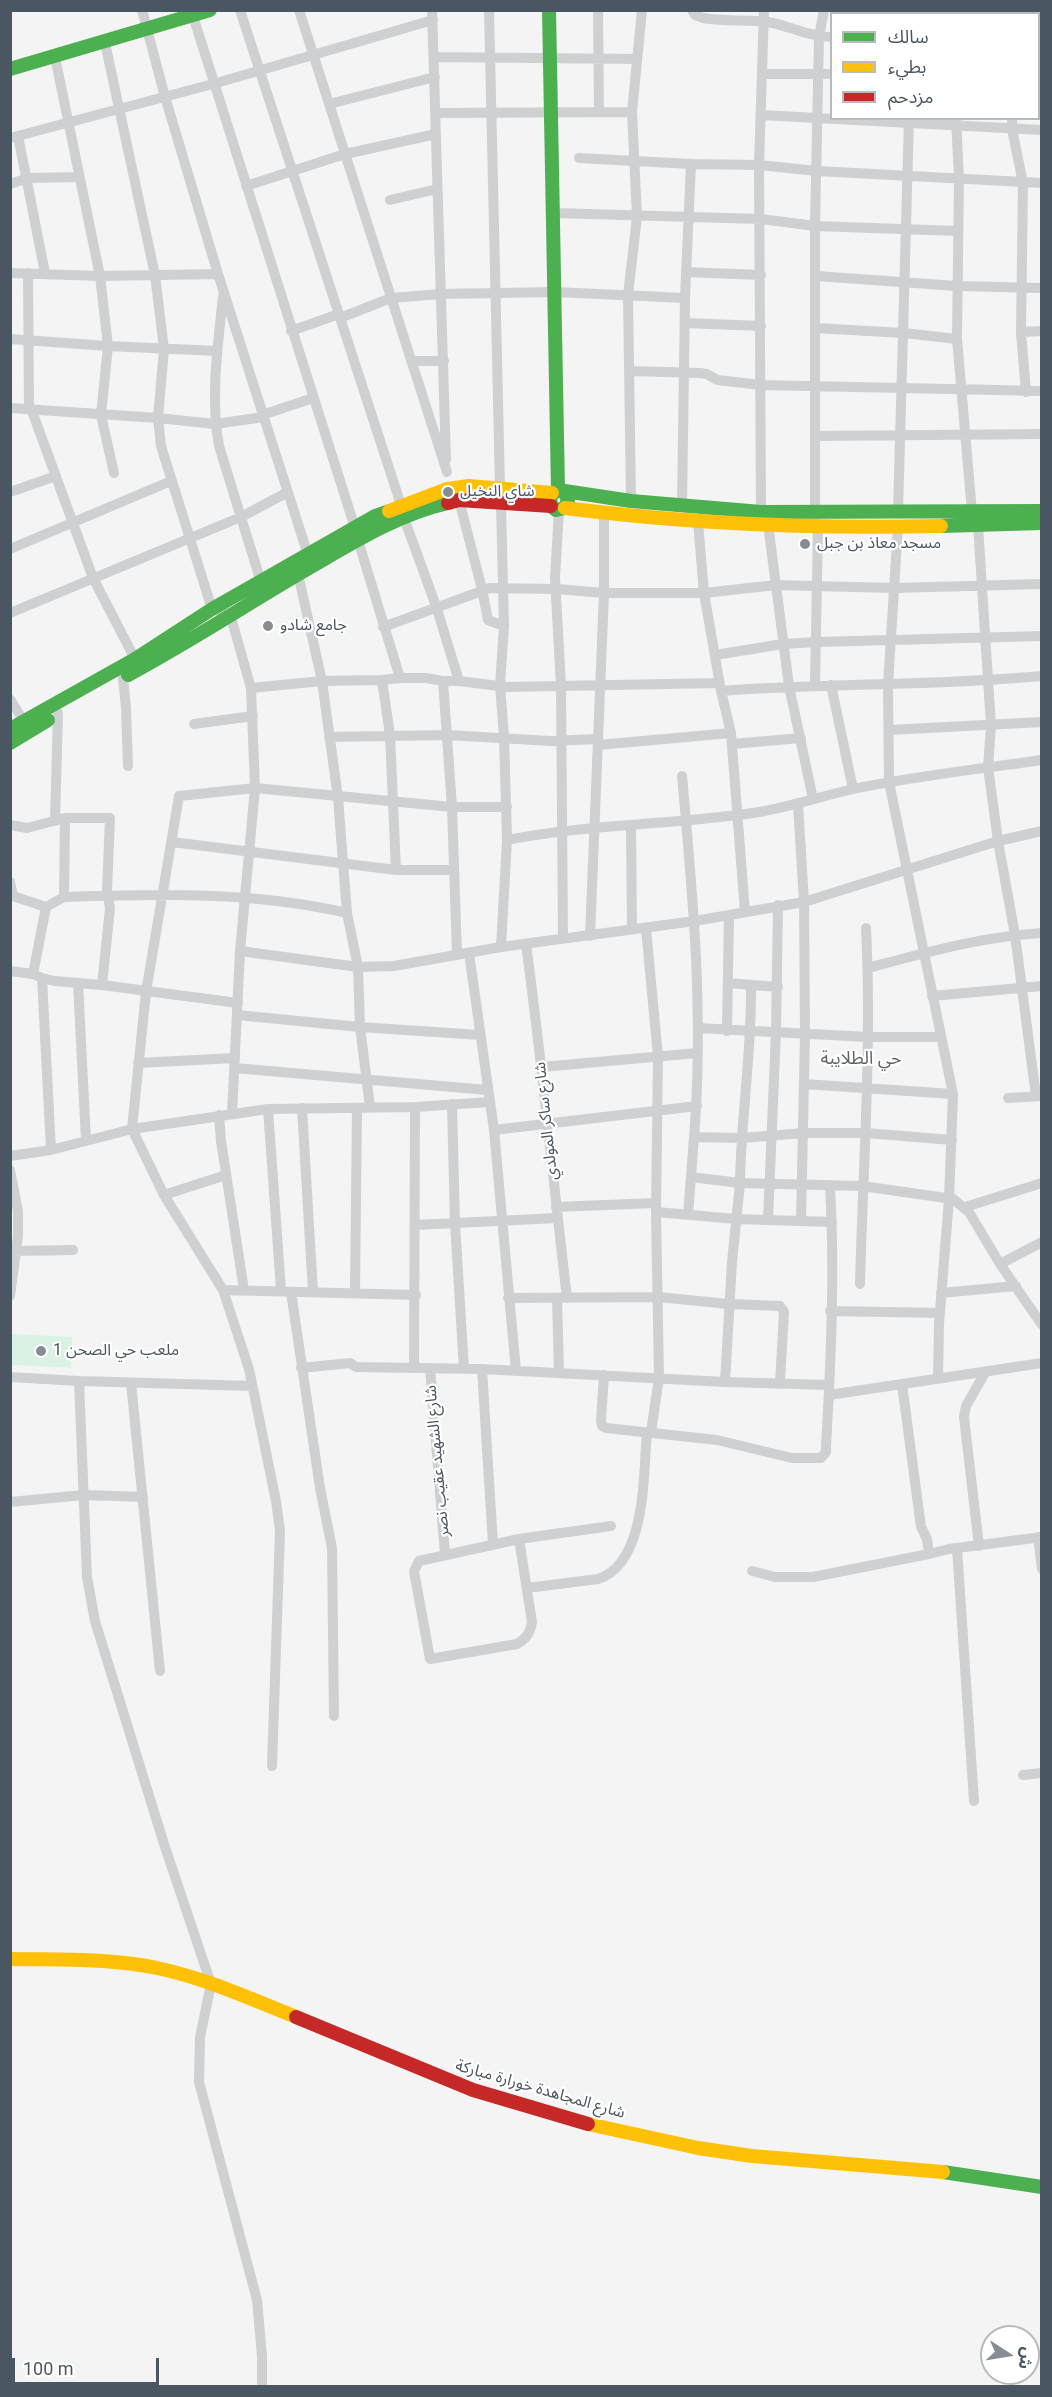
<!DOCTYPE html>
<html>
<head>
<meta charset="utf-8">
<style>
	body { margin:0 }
	#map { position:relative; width:1052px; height:2397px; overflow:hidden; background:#f4f4f4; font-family:Roboto,"Noto Sans Arabic",sans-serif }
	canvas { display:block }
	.frame { position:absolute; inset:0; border:12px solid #4a5661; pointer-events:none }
	.legend { position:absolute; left:830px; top:12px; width:210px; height:108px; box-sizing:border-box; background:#fff; border:2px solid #b7bbc0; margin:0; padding:8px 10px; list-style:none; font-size:18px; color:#4a5661 }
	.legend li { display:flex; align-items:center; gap:12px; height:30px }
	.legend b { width:30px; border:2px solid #b7bbc0 }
	.north { position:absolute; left:980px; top:2325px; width:60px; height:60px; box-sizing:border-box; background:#fff; border:2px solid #b7bbc0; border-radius:50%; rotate:102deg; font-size:16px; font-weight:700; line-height:24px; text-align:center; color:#4a5661 }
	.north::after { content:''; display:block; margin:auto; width:21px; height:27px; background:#868d94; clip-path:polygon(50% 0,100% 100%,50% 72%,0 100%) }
	.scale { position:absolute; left:12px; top:2358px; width:147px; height:27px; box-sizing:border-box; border:3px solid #4a5661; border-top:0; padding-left:8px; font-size:18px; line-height:21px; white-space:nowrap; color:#4a5661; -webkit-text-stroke:4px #fff; paint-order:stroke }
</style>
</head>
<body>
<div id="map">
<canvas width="1052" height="2397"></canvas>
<div class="frame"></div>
<ul class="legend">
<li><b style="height:8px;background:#4caf50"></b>سالك</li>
<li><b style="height:8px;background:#ffc107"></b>بطيء</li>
<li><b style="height:8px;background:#c62828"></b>مزدحم</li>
</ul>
<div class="north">ش</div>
<div class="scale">100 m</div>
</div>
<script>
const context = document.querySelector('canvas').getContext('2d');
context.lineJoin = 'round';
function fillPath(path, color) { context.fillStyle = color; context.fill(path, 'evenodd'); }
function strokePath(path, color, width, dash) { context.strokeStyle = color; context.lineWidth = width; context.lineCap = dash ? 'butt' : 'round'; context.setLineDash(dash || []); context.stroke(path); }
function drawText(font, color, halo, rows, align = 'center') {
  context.font = font + ' Roboto,"Noto Sans Arabic",sans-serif'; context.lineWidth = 4.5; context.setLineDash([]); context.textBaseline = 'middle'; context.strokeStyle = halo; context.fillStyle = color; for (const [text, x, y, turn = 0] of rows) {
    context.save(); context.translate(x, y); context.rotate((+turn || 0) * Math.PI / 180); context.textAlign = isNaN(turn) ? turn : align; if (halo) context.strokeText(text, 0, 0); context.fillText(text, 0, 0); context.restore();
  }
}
fillPath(new Path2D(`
	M12 1334 72 1337 71 1368 11 1365Z`), '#d9f2e3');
strokePath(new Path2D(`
	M142 10 165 97 218 274 308 555
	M240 10 401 505
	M299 10 447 472
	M432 10 446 460
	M489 10 500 487
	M598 10 599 112
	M692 10 695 15 703 18C724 22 747 19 768 22 790 26 810 37 832 37
	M911 10V14
	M947 10 948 14
	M1014 14V10
	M193 16 355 528
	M1038 17H1042
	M105 43 155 275 164 349 158 418 161 446 212 609 230 614 251 688 255 788 240 951 232 1114
	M55 57 100 276 108 346 101 415 114 473
	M435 57 637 59
	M1038 71H1042
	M763 74H832
	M329 104 435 77
	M437 113 632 112
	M761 115 1042 130
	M956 118 959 178 957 339 972 512
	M1012 118V129L1023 183 1021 332 1026 392
	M18 136 45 273
	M10 138 213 84 433 20
	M579 158 691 164 759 165 817 171 1042 183
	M10 184 28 178 79 177
	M246 186 345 154 436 134
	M390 200 437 189
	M554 213 761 219 815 226 957 231
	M686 272 761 275
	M10 273 100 276 218 274
	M28 273 29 409
	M817 276 957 286 1042 288
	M223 296C218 345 210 397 219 446L261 582
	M340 318 391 298 441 294 555 292 685 298
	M686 323 761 326
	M815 328 904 333 957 339
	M291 331 339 314
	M1021 332 1042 331
	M10 339 108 346 217 351
	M411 361H444
	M630 371 700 373 707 374 717 380 761 385 1042 391
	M10 408 158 418 215 424 264 417 268 413 313 398
	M32 411 93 578 135 659
	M815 436 1042 434
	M10 492 56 476
	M459 500 482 589 488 620 504 626
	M631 501 628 295 637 217 632 112 642 10
	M682 506 685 298 691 164
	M559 510 555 578 561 686 563 939
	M761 512 759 165 764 10
	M898 512 909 118
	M815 513V226L819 37 824 10
	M404 518 436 606 459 681H443
	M698 522 704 593 721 691 731 733 745 912
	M768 524 789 686 813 799
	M978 525 991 726 988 767 998 841 1015 935 1036 1096
	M898 526 888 685 889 782 953 1094 949 1199 939 1324 938 1379
	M358 540 400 678
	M10 549 171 481
	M298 574 322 681 338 798 347 913 358 967 360 1027 370 1107
	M10 613 241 517 286 493
	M383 627 490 588 557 589 604 593H704L776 585 894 588 1042 584
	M715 655 783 644 817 642 1042 636
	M123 678 126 708 128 766
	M459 681 507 687 719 683
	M815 685 818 527
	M831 685 853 789
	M251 688 322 681 382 680 400 678H426L443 681 452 807 457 955
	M721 691C828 683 935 686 1042 676
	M10 699 26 725
	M194 724 253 716
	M889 730 1042 722
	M329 737 447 735 551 741 598 739
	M732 744 801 738
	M598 745 731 733
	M682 776C693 897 704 1016 694 1137L741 1138 804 1133H866L952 1140
	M798 804 804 902 805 1034 801 1221
	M65 818 64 897C161 894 253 891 347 913
	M55 821 58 713
	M10 825 27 828 65 818H110L107 891 110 908 102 985
	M631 826 632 929
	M507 840C583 825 660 825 737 815 777 811 814 798 853 789 915 776 979 769 1042 760
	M172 842 396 870 390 735 382 680
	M396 870H454
	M10 882 13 896 46 907
	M646 928 658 1057 656 1212 659 1378 651 1432
	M590 936 604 593V514
	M526 944C542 1062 553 1180 567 1298
	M501 947 507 840 504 737 500 685 504 626 501 504
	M240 951 358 967 394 966 501 947 695 921 804 902 998 841 1042 831
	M469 953 494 1130 516 1371
	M868 968C928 952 979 937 1042 933
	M10 971 33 974
	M42 978 55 981 102 985 238 1003
	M78 983 86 1140
	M728 983 778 987
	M751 985C752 1051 741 1117 740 1183L862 1186 953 1199 969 1212 1000 1264 1042 1325
	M932 996 1042 986
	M237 1015 360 1027 480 1035
	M698 1028 868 1037H941
	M727 1031 729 915
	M138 1063 235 1058
	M542 1067 697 1053
	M235 1068 487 1090
	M804 1084 953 1094
	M1008 1098 1041 1096
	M452 1104 455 1223 464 1369
	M302 1108 313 1292
	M268 1109 281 1290
	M219 1115 221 1141 244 1290
	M494 1130 697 1106
	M51 1150 42 978 33 974 46 907 64 897
	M10 1156 51 1150 132 1129 268 1109 415 1107 489 1102
	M10 1170 18 1211V1236L10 1296
	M691 1177 740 1183 732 1262 725 1382
	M164 1195 226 1175
	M556 1207 656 1203
	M965 1207 1042 1183
	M656 1212 736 1219 832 1222
	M688 1215 694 1137
	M768 1219 776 1032 778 905
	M415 1225 557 1218
	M11 1251 73 1250
	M1000 1264 1042 1242
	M860 1284C863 1165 872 1047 866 928
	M223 1290 416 1295
	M291 1292 320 1488 332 1548 334 1716
	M355 1292 357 1108
	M941 1293 1016 1286
	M508 1298 658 1297 729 1304 780 1306 784 1312 780 1383
	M557 1298 559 1373
	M830 1311 940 1313
	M301 1368 350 1363 356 1367 482 1369 725 1382 829 1385
	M414 1368 415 1107
	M430 1368 445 1554
	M482 1369 493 1544
	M604 1375 601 1420 602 1426 606 1428 717 1440 792 1458H821L826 1452V1446C831 1360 835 1272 830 1186
	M10 1377 79 1381 252 1386
	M79 1381 87 1577 95 1621 164 1844 211 1984 200 2037 199 2082 257 2300 262 2356V2386
	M131 1383 160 1671
	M902 1384 921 1527 927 1539 929 1554 949 1549 1042 1537
	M829 1395 1042 1363
	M10 1502 84 1495 143 1497
	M1038 1537 1042 1569
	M519 1539 532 1622C530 1633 527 1638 517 1644L430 1659 414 1571 419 1561 519 1539 611 1526
	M979 1546 964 1417 966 1406 986 1371
	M957 1548 974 1801
	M752 1571 775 1577H813L929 1554
	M527 1588 598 1579C647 1563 643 1474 647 1432
	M272 1766 280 1531 276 1501 249 1369 223 1290 164 1195 132 1129 146 992 179 796 255 788 452 807H507
	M1023 1775 1042 1773`), '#ced0d2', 10);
strokePath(new Path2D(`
	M549 10 558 490
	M10 69 210 10
	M565 493 568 500 565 508 556 510 551 506 550 496 558 490 631 501 761 512 1042 511
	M941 526 1042 523
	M128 675C192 641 253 600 316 564 359 539 400 514 448 503
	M10 729 135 659 212 609 375 516 389 511
	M10 743 48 720
	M943 2172 1042 2187`), '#4caf50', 14);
strokePath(new Path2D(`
	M565 508C690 524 815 529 941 526
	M389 511 447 489 469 486 552 493
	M10 1959C59 1960 109 1958 157 1968 205 1978 251 1999 296 2017
	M588 2124 698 2148 752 2156 943 2172`), '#ffc107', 14);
strokePath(new Path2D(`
	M448 503 459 500 551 506
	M296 2017 473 2090 588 2124`), '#c62828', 14);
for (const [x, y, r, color] of [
	[448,492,6,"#868d94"],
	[805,544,6,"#868d94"],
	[268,626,6,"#868d94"],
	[41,1351,6,"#868d94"]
]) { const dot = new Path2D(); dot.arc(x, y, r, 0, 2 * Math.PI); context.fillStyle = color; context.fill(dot); strokePath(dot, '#fff', 2); }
drawText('16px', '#4a5661', '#fff', [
	["شاي النخيل",460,492],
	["مسجد معاذ بن جبل",817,544],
	["جامع شادو",280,626],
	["ملعب حي الصحن 1",53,1351]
], 'left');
drawText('16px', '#4a5661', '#fff', [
	["شارع ساكر المولدي",547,1121,-96],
	["شارع الشهيد عقيب نصر",438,1461,-95],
	["شارع المجاهدة خورارة مباركة",540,2090,16]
]);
drawText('18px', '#5f6368', '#fff', [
	["حي الطلايبة",861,1059]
]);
</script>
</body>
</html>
